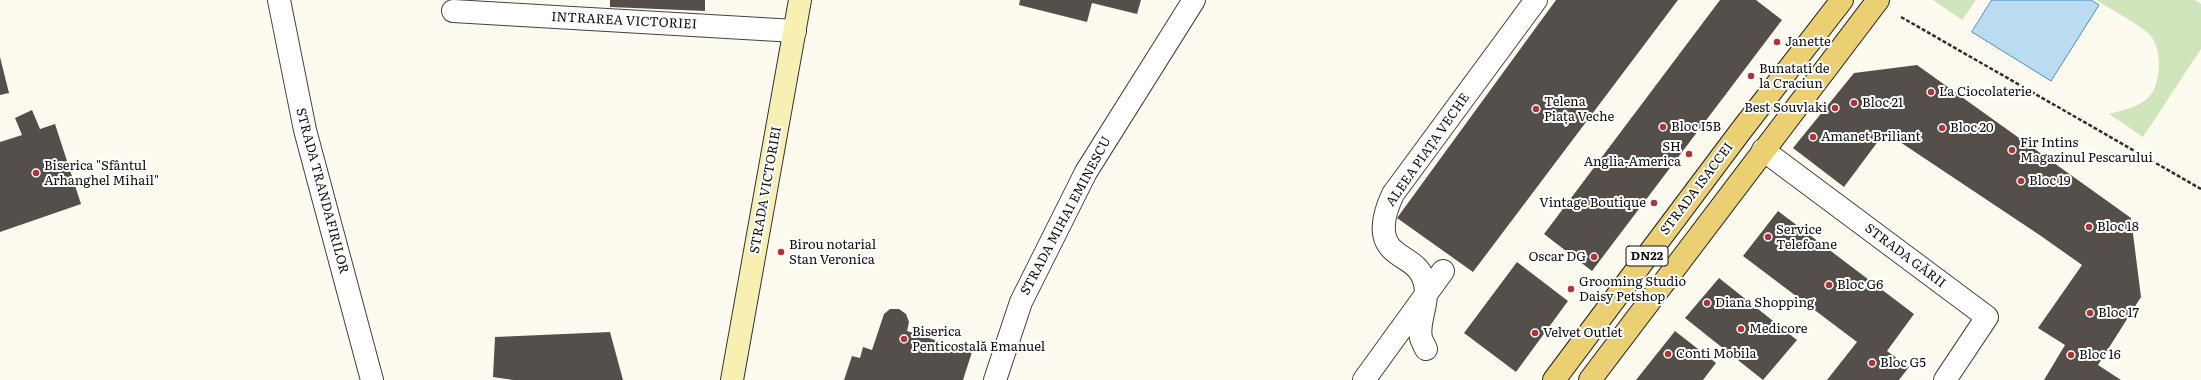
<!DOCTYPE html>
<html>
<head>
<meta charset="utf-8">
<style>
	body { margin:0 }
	canvas { display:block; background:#fdfbf0 }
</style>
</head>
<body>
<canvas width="2201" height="380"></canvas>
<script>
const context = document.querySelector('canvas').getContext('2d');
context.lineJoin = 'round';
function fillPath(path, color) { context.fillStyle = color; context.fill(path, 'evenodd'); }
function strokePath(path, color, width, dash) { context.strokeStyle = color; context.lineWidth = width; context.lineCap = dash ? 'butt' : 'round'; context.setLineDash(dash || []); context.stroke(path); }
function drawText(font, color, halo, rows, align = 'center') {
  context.font = font + ' Literata,serif'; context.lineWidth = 4; context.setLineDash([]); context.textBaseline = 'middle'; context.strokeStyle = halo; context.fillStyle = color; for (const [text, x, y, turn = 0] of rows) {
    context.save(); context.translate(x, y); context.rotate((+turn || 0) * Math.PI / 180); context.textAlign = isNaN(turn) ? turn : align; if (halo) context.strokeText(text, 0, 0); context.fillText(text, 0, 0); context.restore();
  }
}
fillPath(new Path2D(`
	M1933 0H1976L1962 20Z
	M2096 0H2195L2201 4V49L2143 137 2109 114C2123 110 2136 108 2148 98 2162 85 2163 46 2148 33 2132 20 2113 11 2096 0Z`), '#d1e5bd');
const water = new Path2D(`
	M1992 0H2091L2099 5 2051 81 1972 32Z`);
fillPath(water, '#badbf0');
strokePath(water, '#488fc0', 1);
fillPath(new Path2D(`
	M610 0H705V11L610 7Z
	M1020 0H1141L1137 14 1092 3 1087 22 1019 5Z
	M1556 0H1678L1473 272 1397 218Z
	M1720 0H1756L1782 20 1592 271 1544 234Z
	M0 57 9 93 0 95Z
	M1917 65 2131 218 2141 297 2098 365 2121 380H2044L2065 345 2038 328 2082 265 2041 236 1885 132 1844 187 1793 148 1854 73Z
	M32 110 40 129 55 124 81 204 0 232V142L22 135 15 118Z
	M1778 211 1914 314 1887 351 1909 367 1899 380H1827L1857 342 1743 256Z
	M1517 262 1568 301 1516 372 1464 333Z
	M1719 278 1797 340 1763 380 1685 318Z
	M890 309H899L906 314 909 322 907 331 972 352 963 380H844L852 356 860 358 863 347 872 350 884 314Z
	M1675 331 1716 363 1703 380H1636Z
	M610 332 623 380H513L493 377 495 337Z`), '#554f4b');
const street = new Path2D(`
	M279 0 305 130 372 380
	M453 11 795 31
	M1763 150 1987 317 1945 380
	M1426 349C1424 345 1422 341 1421 338 1417 321 1431 301 1424 280 1419 264 1406 261 1394 251 1376 236 1385 211 1393 194L1536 0
	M995 380 1021 302 1086 172 1194 0
	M1364 380 1443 271`);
const secondary = new Path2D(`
	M732 380 800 0`);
const primary = new Path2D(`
	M1554 380 1740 132 1842 0
	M1590 380 1878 0`);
strokePath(street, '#414141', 24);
strokePath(secondary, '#303030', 24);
strokePath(primary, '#1f1f1f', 24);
strokePath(new Path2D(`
	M1901 17 2201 189`), '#303030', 2.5, [4, 2]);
strokePath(street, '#fff', 22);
strokePath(secondary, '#f7f0b2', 22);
strokePath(primary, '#ebcf73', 22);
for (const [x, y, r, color] of [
	[1777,42,4,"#b03338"],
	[1751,76,4,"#b03338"],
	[1931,92,4,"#b03338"],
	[1854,103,4,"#b03338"],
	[1835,108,4,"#b03338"],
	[1536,109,4,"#b03338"],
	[1663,127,4,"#b03338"],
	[1942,128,4,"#b03338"],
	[1813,137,4,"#b03338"],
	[2012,150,4,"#b03338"],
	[1689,154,4,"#b03338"],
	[36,173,4,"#b03338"],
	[2021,181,4,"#b03338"],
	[1654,203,4,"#b03338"],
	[2089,227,4,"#b03338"],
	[1768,237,4,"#b03338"],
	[781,252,4,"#b03338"],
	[1594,257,4,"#b03338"],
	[1829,285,4,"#b03338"],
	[1571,289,4,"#b03338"],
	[1707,303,4,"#b03338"],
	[2090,313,4,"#b03338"],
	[1741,329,4,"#b03338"],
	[1535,333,4,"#b03338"],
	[904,339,4,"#b03338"],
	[1668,354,4,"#b03338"],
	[2071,355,4,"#b03338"],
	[1872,363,4,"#b03338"]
]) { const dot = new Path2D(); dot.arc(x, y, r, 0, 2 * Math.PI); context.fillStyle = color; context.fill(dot); strokePath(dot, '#fff', 1.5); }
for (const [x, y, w] of [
	[1647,256,42]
]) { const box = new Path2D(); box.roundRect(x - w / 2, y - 10, w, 20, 3); context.fillStyle = '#fff'; context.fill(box); strokePath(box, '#0e0e0e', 1); }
drawText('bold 12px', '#0e0e0e', null, [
	["DN22",1647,256]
]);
drawText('13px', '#0e0e0e', '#fff', [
	["INTRAREA VICTORIEI",624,21,3],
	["ALEEA PIAȚA VECHE",1428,150,-55],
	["STRADA ISACCEI",1697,189,-53],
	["STRADA VICTORIEI",766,190,-80],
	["STRADA TRANDAFIRILOR",322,191,75],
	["STRADA MIHAI EMINESCU",1066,216,-62],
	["STRADA GĂRII",1905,256,37]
]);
drawText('13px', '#0e0e0e', '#fff', [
	["Janette",1785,42],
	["Bunatati de",1759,69],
	["la Craciun",1759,84],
	["La Ciocolaterie",1939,92],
	["Telena",1544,102],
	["Piața Veche",1544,117],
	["Bloc 21",1862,103],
	["Best Souvlaki",1827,108,"right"],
	["Bloc I5B",1671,127],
	["Bloc 20",1950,128],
	["Amanet Briliant",1821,137],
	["Fir Intins",2020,143],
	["Magazinul Pescarului",2020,158],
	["SH",1681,147,"right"],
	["Anglia-America",1681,162,"right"],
	["Biserica \"Sfântul",44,166],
	["Arhanghel Mihail\"",44,181],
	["Bloc 19",2029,181],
	["Vintage Boutique",1646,203,"right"],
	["Bloc 18",2097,227],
	["Service",1776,230],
	["Telefoane",1776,245],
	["Birou notarial",789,245],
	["Stan Veronica",789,260],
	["Oscar DG",1586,257,"right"],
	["Grooming Studio",1579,282],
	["Daisy Petshop",1579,297],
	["Bloc G6",1837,285],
	["Diana Shopping",1715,303],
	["Bloc 17",2098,313],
	["Medicore",1749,329],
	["Biserica",912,332],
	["Penticostală Emanuel",912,347],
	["Velvet Outlet",1543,333],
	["Conti Mobila",1676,354],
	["Bloc 16",2079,355],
	["Bloc G5",1880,363]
], 'left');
</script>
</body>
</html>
